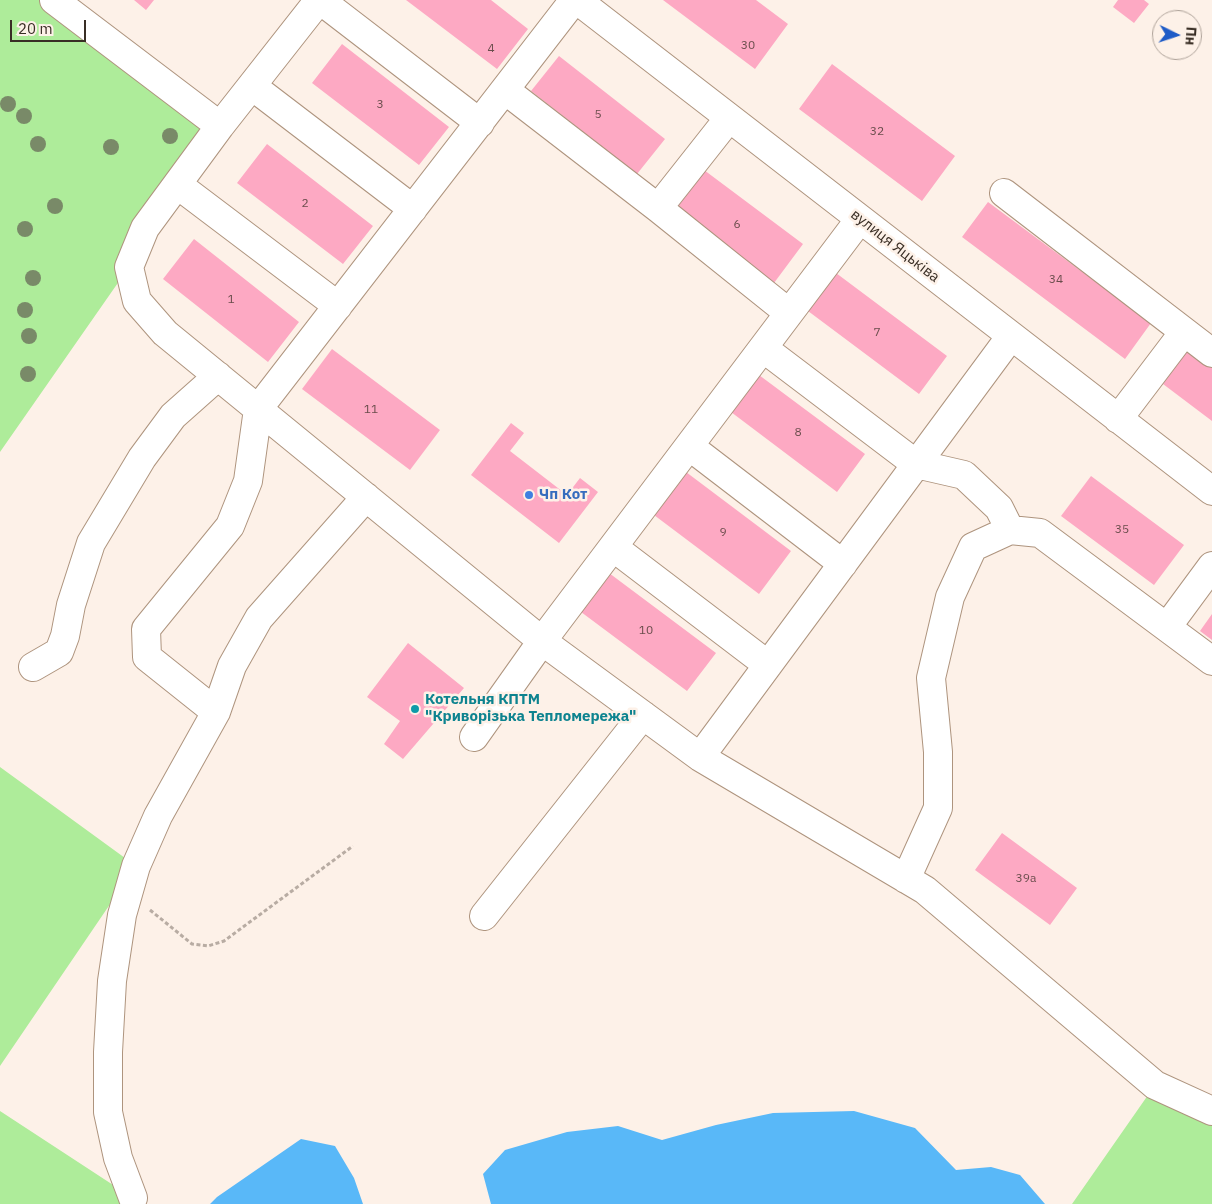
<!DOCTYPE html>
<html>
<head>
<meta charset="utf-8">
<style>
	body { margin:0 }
	#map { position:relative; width:1212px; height:1204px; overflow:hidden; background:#fdf1e8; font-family:"IBM Plex Sans",sans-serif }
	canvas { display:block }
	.north { position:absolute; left:1152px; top:10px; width:50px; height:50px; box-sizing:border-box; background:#fdf1e8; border:1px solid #afa39a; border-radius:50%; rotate:94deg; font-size:14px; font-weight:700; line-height:20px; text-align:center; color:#392e25 }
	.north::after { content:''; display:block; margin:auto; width:18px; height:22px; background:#1e5bc7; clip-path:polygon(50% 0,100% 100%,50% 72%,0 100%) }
	.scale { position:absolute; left:10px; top:20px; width:76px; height:22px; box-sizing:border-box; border:2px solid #392e25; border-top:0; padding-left:6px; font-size:15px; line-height:18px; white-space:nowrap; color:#392e25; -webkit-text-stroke:4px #fdf1e8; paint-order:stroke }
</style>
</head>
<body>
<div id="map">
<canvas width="1212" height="1204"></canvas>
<div class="north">Пн</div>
<div class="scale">20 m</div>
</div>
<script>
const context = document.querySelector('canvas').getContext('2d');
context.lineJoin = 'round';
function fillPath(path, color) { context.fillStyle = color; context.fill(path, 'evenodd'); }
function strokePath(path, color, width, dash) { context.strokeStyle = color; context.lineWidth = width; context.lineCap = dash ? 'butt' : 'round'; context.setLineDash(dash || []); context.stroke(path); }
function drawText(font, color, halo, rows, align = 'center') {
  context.font = font + ' "IBM Plex Sans",sans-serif'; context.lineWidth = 5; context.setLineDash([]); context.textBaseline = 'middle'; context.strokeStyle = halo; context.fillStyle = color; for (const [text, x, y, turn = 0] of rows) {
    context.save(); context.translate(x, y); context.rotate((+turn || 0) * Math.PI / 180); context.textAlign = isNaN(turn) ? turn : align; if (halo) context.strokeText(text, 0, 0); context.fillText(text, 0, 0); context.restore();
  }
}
fillPath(new Path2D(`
	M0 0H54L220 126 129 267 0 452Z
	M0 767 136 866 0 1066Z
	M1155 1085 1212 1111V1204H1072Z
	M0 1111 133 1198 141 1204H0Z`), '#aeec9a');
fillPath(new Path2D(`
	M854 1111 915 1128 956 1170 991 1167 1020 1175 1045 1204H491L483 1174 505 1150 567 1132 618 1126 662 1140 716 1125 773 1113Z
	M301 1139 335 1146 354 1178 363 1204H210L217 1197Z`), '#59b8f8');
fillPath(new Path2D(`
	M134 0H154L146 10Z
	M406 0H491L528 29 497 69Z
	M663 0H756L788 24 755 69Z
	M1118 0H1144L1149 4 1134 23 1113 7Z
	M342 44 449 127 419 165 312 83Z
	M1169 50H1183L1178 57Z
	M559 56 665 139 637 174 531 91Z
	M832 64 955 156 922 201 799 109Z
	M267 144 373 226 343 264 237 183Z
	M700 167 803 244 774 283 671 205Z
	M988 202 1151 323 1125 359 962 237Z
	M194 239 299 322 268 362 163 279Z
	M836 273 947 356 919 394 808 311Z
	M1190 347 1212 363V421L1163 384Z
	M332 349 440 430 410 470 302 389Z
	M759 375 865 454 837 492 731 412Z
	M511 423 524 433 510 451 567 495 580 478 598 492 559 543 471 475Z
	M686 472 791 551 759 594 654 515Z
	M1091 476 1184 545 1154 585 1061 516Z
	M605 570 716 653 687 691 577 609Z
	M1212 614V640L1200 631Z
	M408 643 464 688 403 759 384 744 400 721 367 697Z
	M1002 833 1077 888 1050 925 975 870Z`), '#fda9c3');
const minor = new Path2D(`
	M54 0 220 126
	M319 0 220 126 145 228 129 267 137 301 165 333 542 641 700 757 925 890 1155 1085 1212 1111
	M320 0 480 123
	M577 0 1212 491
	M252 86 413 209
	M505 90 658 208 789 313
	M178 185 338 306
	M1004 193 1212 353
	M658 208 729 118
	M763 348 916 464 964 475 999 508 1010 530
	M1118 419 1184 332
	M689 446 843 564
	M613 547 768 665
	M1167 627 1212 566
	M33 667 59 652 65 636 71 605 91 543 142 458 173 416 218 376
	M216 712 147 657 146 629 230 526 248 481 258 409 574 0
	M474 737 542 641 860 219
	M700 757 1011 336
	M906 879 938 808V752L931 678 950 597 973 547 1010 530 1040 533 1212 661
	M484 916 643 715
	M133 1198 118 1158 108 1112V1052L112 981 122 915 136 866 158 816 216 712 232 666 259 618 366 497`);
strokePath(minor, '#ae947e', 30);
strokePath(new Path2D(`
	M150 910 192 944 208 946 224 941 353 846`), '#b8aca3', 3, [4, 2.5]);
strokePath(minor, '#fff', 28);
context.fillStyle = '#798a68';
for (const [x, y] of [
	[8,104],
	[24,116],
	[170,136],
	[38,144],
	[111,147],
	[55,206],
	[25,229],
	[33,278],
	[25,310],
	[29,336],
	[28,374]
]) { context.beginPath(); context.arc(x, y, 8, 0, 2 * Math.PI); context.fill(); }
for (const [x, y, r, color] of [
	[529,495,5,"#3f7fe0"],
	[415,709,5,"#0f9aa8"]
]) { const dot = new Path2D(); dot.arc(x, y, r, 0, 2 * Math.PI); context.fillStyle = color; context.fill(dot); strokePath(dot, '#fdf1e8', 2); }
drawText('12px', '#6a4d4c', null, [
	["30",748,46],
	["4",491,49],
	["3",380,105],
	["5",598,115],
	["32",877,132],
	["2",305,204],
	["6",737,225],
	["34",1056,280],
	["1",231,300],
	["7",877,333],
	["11",371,410],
	["8",798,433],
	["35",1122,530],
	["9",723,533],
	["10",646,631],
	["39а",1026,879]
]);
drawText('15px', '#392e25', '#fdf1e8', [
	["вулиця Яцьківа",895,246,38]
]);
drawText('bold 15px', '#366cbe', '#fdf1e8', [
	["Чп Кот",539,495]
], 'left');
drawText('bold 15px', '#0d838f', '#fdf1e8', [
	["Котельня КПТМ",425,700],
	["\"Криворізька Тепломережа\"",425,717]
], 'left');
</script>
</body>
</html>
